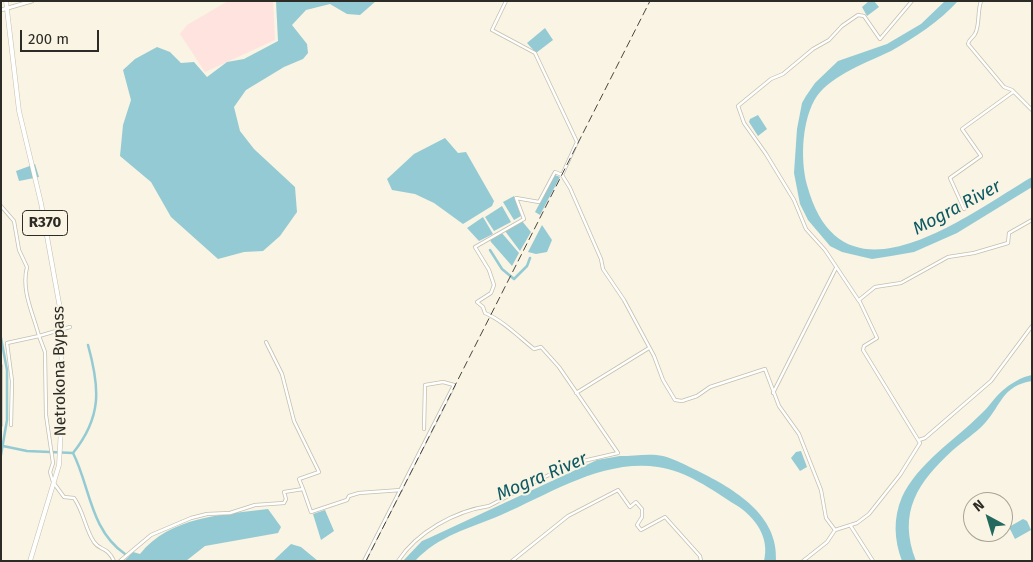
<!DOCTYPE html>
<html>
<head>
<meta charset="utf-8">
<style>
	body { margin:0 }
	#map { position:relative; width:1033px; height:562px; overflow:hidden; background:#f9f4e3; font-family:"Fira Sans",sans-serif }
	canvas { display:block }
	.frame { position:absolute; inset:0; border:2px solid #2d2b25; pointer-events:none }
	.north { position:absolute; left:963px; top:492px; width:50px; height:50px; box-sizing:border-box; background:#f9f4e3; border:1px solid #a7a497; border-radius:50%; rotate:321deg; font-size:14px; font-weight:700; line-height:20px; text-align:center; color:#2d2b25 }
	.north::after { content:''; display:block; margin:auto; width:18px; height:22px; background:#23695d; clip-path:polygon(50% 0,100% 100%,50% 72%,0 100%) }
	.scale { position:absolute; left:20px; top:30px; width:79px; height:22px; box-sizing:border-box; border:2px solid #2d2b25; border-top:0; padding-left:6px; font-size:15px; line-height:18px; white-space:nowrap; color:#2d2b25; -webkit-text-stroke:4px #f9f4e3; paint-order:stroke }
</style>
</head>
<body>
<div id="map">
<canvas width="1033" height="562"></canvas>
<div class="frame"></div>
<div class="north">N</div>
<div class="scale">200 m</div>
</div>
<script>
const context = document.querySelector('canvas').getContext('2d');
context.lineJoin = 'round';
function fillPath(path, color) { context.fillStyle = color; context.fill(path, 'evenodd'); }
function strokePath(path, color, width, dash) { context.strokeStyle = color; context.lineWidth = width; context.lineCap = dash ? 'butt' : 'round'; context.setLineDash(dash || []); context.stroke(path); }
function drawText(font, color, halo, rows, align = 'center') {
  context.font = font + ' "Fira Sans",sans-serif'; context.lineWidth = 4; context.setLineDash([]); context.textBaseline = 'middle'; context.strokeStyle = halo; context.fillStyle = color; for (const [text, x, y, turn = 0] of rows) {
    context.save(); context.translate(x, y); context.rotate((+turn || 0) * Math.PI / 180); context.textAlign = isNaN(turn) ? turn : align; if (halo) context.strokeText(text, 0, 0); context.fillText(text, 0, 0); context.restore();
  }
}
fillPath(new Path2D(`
	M228 1H273L275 40 205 72 180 34 187 25Z`), '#fee3df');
fillPath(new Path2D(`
	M276 1H376L360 15 347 14 330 4 306 10 292 25 307 44 308 53 303 59 284 67 246 90 234 107 240 131 254 149 295 187 297 212 280 236 263 251 244 252 218 259 171 217 151 182 120 156 123 125 131 100 123 70 135 59 157 47 170 52 181 63 194 62 207 77 227 62 244 59 278 41Z
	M869 1H874L879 7 867 16 862 7Z
	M945 1H958C940 21 914 38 891 51 868 62 832 75 817 96 802 118 800 159 807 185 842 314 965 216 1032 177V187L957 233 914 252 891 256 872 259 842 252 830 246 808 220 800 204 794 173 797 129 802 103 806 96 815 83 838 61 887 44 921 24Z
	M545 28 553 40 536 53 527 43Z
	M758 115 767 129 758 136 749 122 750 119Z
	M445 138 458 153 466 152 494 201 492 206 463 224 434 203 415 194 392 190 387 179 414 154Z
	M35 164 39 177 19 181 16 171Z
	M555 175 560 177 540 215 535 212Z
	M514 196 521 216 514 220 503 202Z
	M502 206 511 222 494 231 485 217Z
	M483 217 493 234 479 241 467 228Z
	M522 221 531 232 520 251 505 231Z
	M542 225 552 240 547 252 536 254 528 252Z
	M501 232 519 253 512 266 491 242 490 239Z
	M1032 375V381C1002 386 1002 404 985 423 976 433 963 441 953 450 918 482 897 512 916 561H902C894 540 893 518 902 497 918 463 955 440 981 414 989 407 994 398 1002 391 1010 384 1021 377 1032 375Z
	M801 451 807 467 800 471 791 458 796 452Z
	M620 456C634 456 650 453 663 456 675 459 687 466 698 471 734 489 779 515 776 561H764C770 537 755 517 736 505 712 490 687 471 658 467 602 459 550 494 501 515 470 528 438 536 415 561H403L422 541 429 538 597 460Z
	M268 509 281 527 278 533 205 546 186 561H124L133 552 140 554C170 516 223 515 268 509Z
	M325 510 334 531 321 540 313 514Z
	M1023 519 1027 521 1031 530 1015 539 1009 527Z
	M291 544 301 547 318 561H273Z`), '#94cad3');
strokePath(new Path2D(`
	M490 250 502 269 514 279 527 266 530 258
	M1 338 7 370V420L1 455
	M3 446 27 451 73 453C90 486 90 530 125 554
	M73 453C102 417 100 388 88 345`), '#94cad3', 2.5);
const street = new Path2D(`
	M506 1 492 30 535 53 577 142 562 175 570 188 601 259 603 269 624 300 654 356 663 380 675 400 682 401 697 396 710 387 765 369 779 406 799 434 821 490 826 518 835 530 857 523 869 514 900 475 920 443 863 350 864 346 877 338 859 300 875 287 901 283 948 257 974 253 1008 243 1009 233 1032 220
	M981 1C977 13 980 25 975 34 972 39 969 39 968 44L1004 87 1012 90 1032 110
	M1 206 14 221 19 250 27 267C21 291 33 313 39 336L7 343 12 381 11 425
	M964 209 950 178 981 156 962 129 1013 92
	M859 301 825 250 806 229 794 200 766 154 744 123 738 106 771 79 783 74 813 49 829 40 842 26 858 15 864 16 880 39 912 1
	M70 327 39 336 45 352 46 415 53 463 50 472 53 482 64 497 74 498C84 512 85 529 94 542 100 551 107 546 114 561
	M1 366V425
	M576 393 649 348
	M773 393 836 268
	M919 440 925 438 991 381 1032 326
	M303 489 311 512 347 500 349 496 359 493 401 490
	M850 525 873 561
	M120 561 151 535 191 518 207 514 230 513 255 505 284 503 286 499 284 492 303 489 299 479 319 472 294 421 282 374 266 342
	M364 561 454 385 443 382 425 385 424 429
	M398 561C417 532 455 511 489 506L570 464 618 453 559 367 541 347 534 349C519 337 502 320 485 313L483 307 477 302 491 293 494 285 489 270 475 247 524 219 516 198 539 202 555 172 562 175
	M512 561 568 516 618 490 630 507 636 502 642 509V517L637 525 641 530 665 517 700 556 701 561
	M803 561 827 542 835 530`);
const secondary = new Path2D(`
	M1 10 32 1`);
const primary = new Path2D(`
	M6 1 19 111 41 203 61 314 62 410 59 465 30 561`);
strokePath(street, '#c4bfae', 4);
strokePath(secondary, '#c4bfae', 4.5);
strokePath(primary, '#c4bfae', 5);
strokePath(street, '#fff', 2.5);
strokePath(secondary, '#fff', 3);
strokePath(primary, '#fff', 4);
strokePath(new Path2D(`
	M366 561 650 1`), '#48463e', 1, [8, 4]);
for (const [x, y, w] of [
	[45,223,45]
]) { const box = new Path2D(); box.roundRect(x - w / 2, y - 12.5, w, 25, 4); context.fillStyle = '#f9f4e3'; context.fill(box); strokePath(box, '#2d2b25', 1); }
drawText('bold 15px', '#2d2b25', null, [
	["R370",45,223]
]);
drawText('16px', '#2d2b25', '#f9f4e3', [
	["Netrokona Bypass",60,371,-91]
]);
drawText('italic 18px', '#0c5963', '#f9f4e3', [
	["Mogra River",957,208,-28],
	["Mogra River",542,477,-23]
]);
</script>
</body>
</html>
